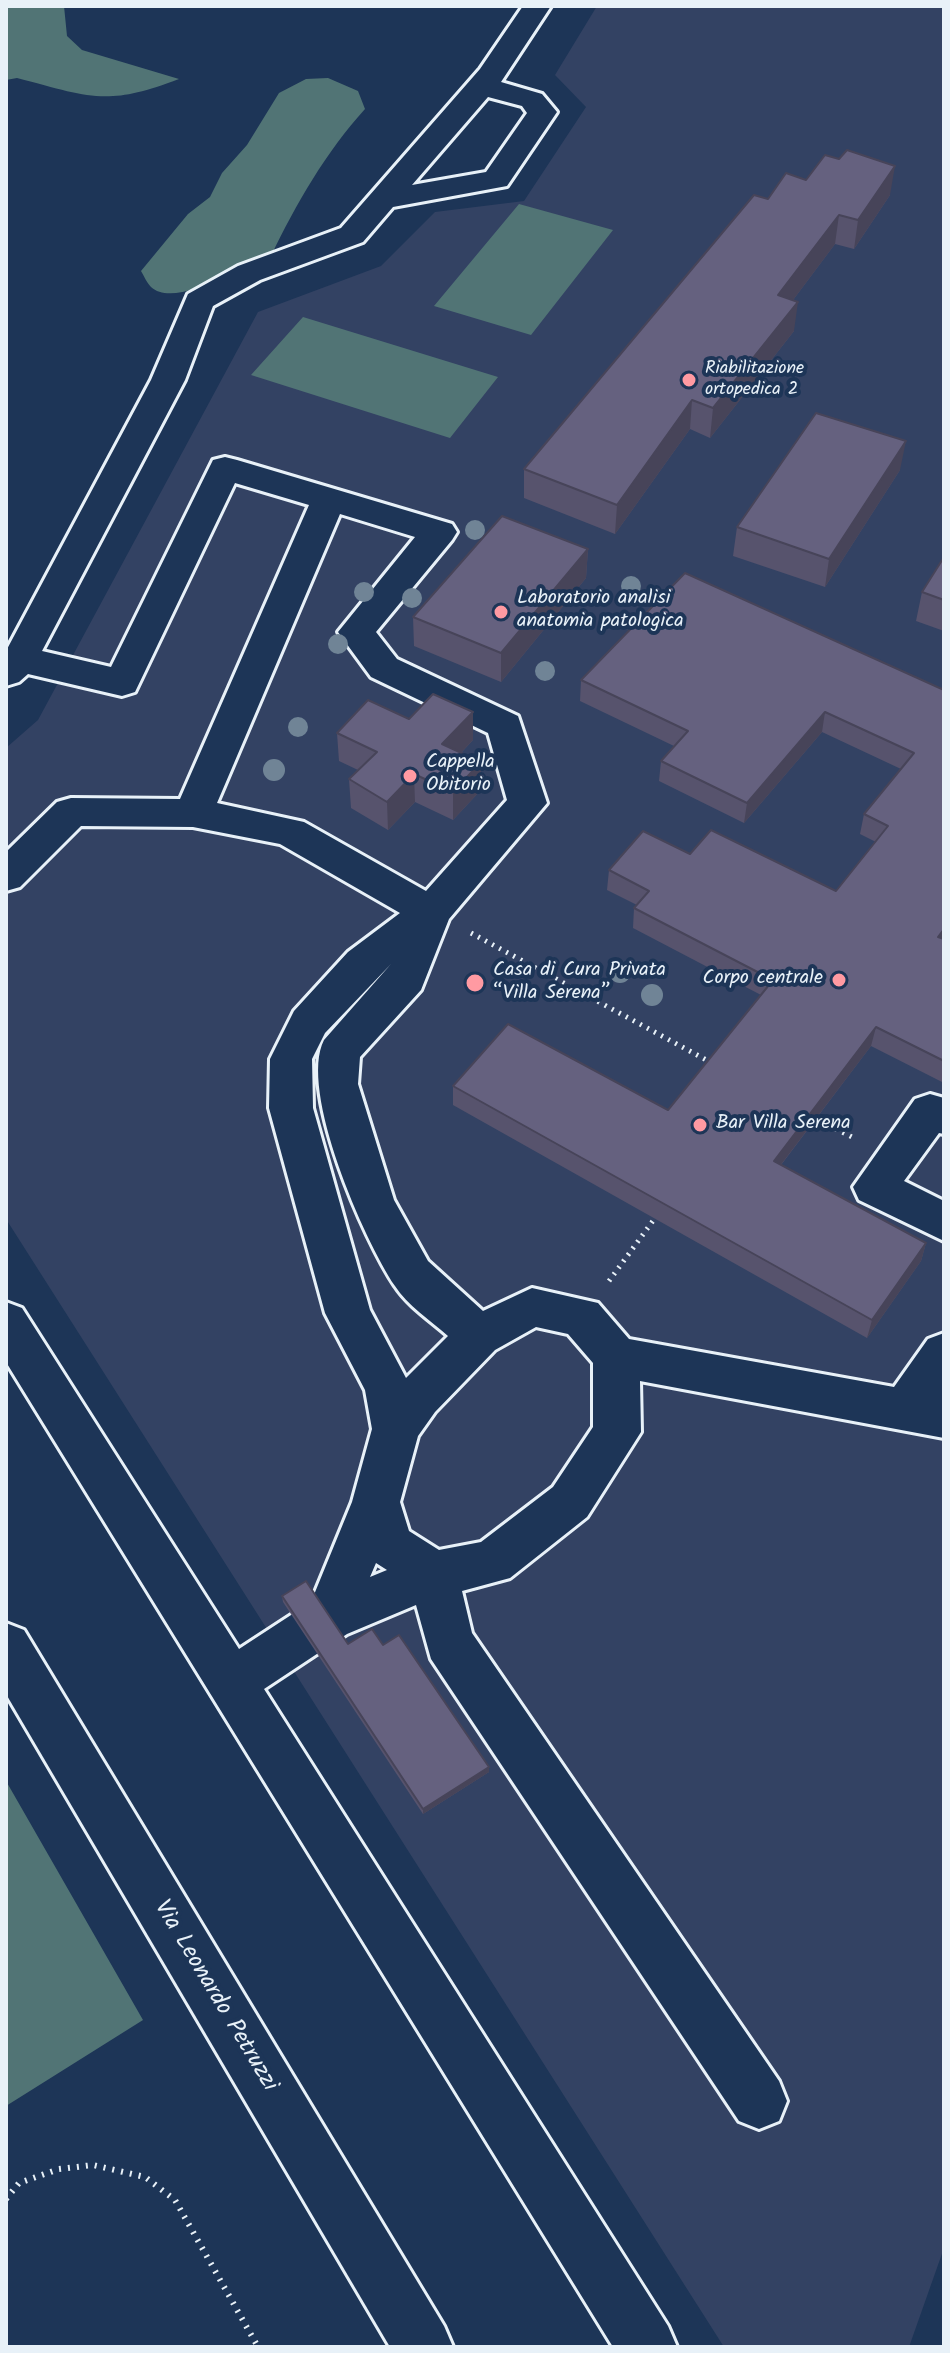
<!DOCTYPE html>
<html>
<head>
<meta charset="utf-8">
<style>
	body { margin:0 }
	#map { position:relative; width:950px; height:2353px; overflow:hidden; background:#1d3557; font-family:Kalam,sans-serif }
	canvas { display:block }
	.frame { position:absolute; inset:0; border:8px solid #e8f1f8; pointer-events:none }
</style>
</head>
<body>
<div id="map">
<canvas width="950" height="2353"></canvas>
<div class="frame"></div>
</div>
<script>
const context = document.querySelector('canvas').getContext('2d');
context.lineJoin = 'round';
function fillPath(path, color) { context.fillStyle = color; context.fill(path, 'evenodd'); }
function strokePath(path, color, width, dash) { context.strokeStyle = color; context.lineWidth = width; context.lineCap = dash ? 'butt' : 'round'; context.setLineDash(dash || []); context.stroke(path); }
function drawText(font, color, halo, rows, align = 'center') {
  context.font = font + ' Kalam,sans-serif'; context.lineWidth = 8; context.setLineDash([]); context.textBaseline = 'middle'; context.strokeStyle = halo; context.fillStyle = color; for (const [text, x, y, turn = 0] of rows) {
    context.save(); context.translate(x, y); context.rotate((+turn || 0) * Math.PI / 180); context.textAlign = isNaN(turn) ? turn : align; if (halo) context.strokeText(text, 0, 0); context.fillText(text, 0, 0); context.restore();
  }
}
fillPath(new Path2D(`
	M597 6H944V2248L909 2347H724L6 1219V748L38 720 258 312 381 266 435 212 524 201 586 107 555 75Z`), '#334263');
fillPath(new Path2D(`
	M6 6H64L67 36 82 50 179 79C106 107 90 97 17 78L6 80Z
	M328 78 358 91 365 109C326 152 296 204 271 256 246 267 174 309 151 287 147 283 144 276 141 271L188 214 210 197 222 173 247 145 279 93 306 79Z
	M519 204 613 230 531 335 434 306Z
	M303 317 498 377 450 438 251 375Z
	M6 1781 143 2020 6 2106Z`), '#517475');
const minor = new Path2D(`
	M523 6H551L501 82 542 94 557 112 507 186 393 207 363 242 260 280 213 306 185 380 42 651 111 667 213 460 225 457 237 460 452 524 457 532 452 540 376 632 397 659 518 716 547 803 449 919 421 990 360 1057 358 1084 394 1200 428 1261 483 1311 532 1288 598 1303 629 1339 894 1387 928 1339 944 1333V1438L640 1381 641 1432 587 1517 510 1578 462 1591 472 1633 779 2081 787 2101 779 2121 759 2129 739 2121 431 1659 416 1605 347 1634 264 1689 668 2326 677 2347H613L6 1362V1302L22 1308 239 1649 311 1602 352 1502 372 1429 365 1390 325 1313 269 1108 270 1059 294 1011 348 952 400 913 280 844 193 827 81 826 20 887 6 891V852L57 802 71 798 180 799 309 505 235 483 135 692 122 696 28 674 19 682 6 686V651L151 380 188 294 238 266 341 228 480 69ZM488 97 522 106 527 113 486 172 412 185ZM340 514 415 537 338 632 371 677 488 733 507 800 426 891 304 822 217 803ZM391 964 324 1040C298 1090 364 1240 395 1286 407 1305 431 1321 448 1336L406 1378 370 1310 313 1108 312 1059 325 1033ZM536 1327 568 1334 593 1363V1427L553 1487 481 1542 439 1550 409 1531 400 1502 418 1436 435 1412 495 1350ZM376 1563 387 1570 370 1577Z
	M930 1094 944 1098V1134L939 1133 904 1181 944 1201V1241L859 1200 853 1187 915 1099Z`);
const major = new Path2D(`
	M6 1623 24 1630 444 2326 453 2347H390L6 1694Z`);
strokePath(minor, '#e8f1f8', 6);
strokePath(major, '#e8f1f8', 6);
strokePath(new Path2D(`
	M471 933 712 1063
	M814 1118 856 1139
	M609 1281 655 1218`), '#e8f1f8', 5, [2, 6]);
strokePath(new Path2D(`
	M6 2199 19 2183 59 2169 93 2165 145 2177 175 2200 258 2347`), '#e8f1f8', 6, [2, 7]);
fillPath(minor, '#1d3557');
fillPath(major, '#1d3557');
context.fillStyle = '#708496';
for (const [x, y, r] of [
	[475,530,10],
	[631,586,10],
	[364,592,10],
	[412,598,10],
	[338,644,10],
	[545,671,10],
	[298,727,10],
	[274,770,11],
	[620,972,11],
	[652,995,11]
]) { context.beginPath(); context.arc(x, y, r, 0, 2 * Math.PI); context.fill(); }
fillPath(new Path2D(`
	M806 180 890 195 854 249 835 244 793 300 794 331 710 438 690 429 615 534 524 498V469L768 199Z
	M900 470 825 587 733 556 737 527Z
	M588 549 586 578 501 682 414 646 413 617Z
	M944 557V631L916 621 922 592Z
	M581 680 944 690V1083L871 1046 781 1165 926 1243 921 1261 867 1338 453 1105V1086L668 1110 761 995 633 928 634 908 637 905 607 890 609 870 690 854 836 891 876 842 860 834 864 814 901 769 822 732 744 823 659 781 661 761 674 746 580 701Z
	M409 719 473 740 461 753 481 762 480 791 453 820 415 802 388 830 351 808 349 779 358 770 339 761 337 733Z
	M282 1596 348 1644 383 1645 489 1767V1772L423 1814 283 1602Z`), '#57536d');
fillPath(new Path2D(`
	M895 166 890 195 854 249 858 220Z
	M839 215 835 244 775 324 778 295Z
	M798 302 794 331 710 438 713 408Z
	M692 400 690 429 615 534 617 505Z
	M906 441 900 470 825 587 829 559Z
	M588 549 586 578 501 682V653Z
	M473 712V740L443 772 442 744Z
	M825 712 822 732 744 823 747 803Z
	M481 762 480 791 453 820V792Z
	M414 774 415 802 388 830 387 802Z
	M944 929V942L938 937Z
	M876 1027 871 1046 770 1179 774 1161Z
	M926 1243 921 1261 867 1338 872 1320Z
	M489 1767V1772L423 1814V1809Z`), '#474459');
const building = new Path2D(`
	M847 150 895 166 858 220 839 215 778 295 798 302 713 408 692 400 617 505 524 469 754 195 768 199 786 173 806 180 825 155 839 159Z
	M816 413 906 441 829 559 737 527Z
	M502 516 588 549 501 653 413 617Z
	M944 557V600L922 592Z
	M685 573 944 690V929L938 937 944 939V1061L876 1027 774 1161 926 1243 872 1320 453 1086 508 1024 668 1110 773 980 634 908 649 891 609 870 643 831 690 854 711 830 836 891 888 826 864 814 914 753 825 712 747 803 661 761 688 731 581 680Z
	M433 694 473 712 442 744 481 762 453 792 414 774 387 802 349 779 377 752 337 733 368 700 409 719Z
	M306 1581 348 1644 372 1629 383 1645 399 1635 489 1767 423 1809 282 1596Z`);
fillPath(building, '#65617f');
strokePath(building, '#474459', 2);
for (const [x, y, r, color] of [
	[689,380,8,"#ff9aa2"],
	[501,612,8,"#ff9aa2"],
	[410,776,8,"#ff9aa2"],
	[839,980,8,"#ff9aa2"],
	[475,983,10,"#ff9aa2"],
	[700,1125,8,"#ff9aa2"]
]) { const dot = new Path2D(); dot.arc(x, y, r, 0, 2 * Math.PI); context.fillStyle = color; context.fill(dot); strokePath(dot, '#1d3557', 3); }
drawText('18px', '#e8f1f8', '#1d3557', [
	["Riabilitazione",705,370],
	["ortopedica 2",705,391]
], 'left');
drawText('20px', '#e8f1f8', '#1d3557', [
	["Laboratorio analisi",517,600],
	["anatomia patologica",517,623],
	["Cappella",426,764],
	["Obitorio",426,787],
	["Casa di Cura Privata",493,972],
	["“Villa Serena”",493,995],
	["Corpo centrale",823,980,"right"],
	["Bar Villa Serena",716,1125]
], 'left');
drawText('24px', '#e8f1f8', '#1d3557', [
	["Via Leonardo Petruzzi",214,1997,59]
]);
</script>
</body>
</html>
